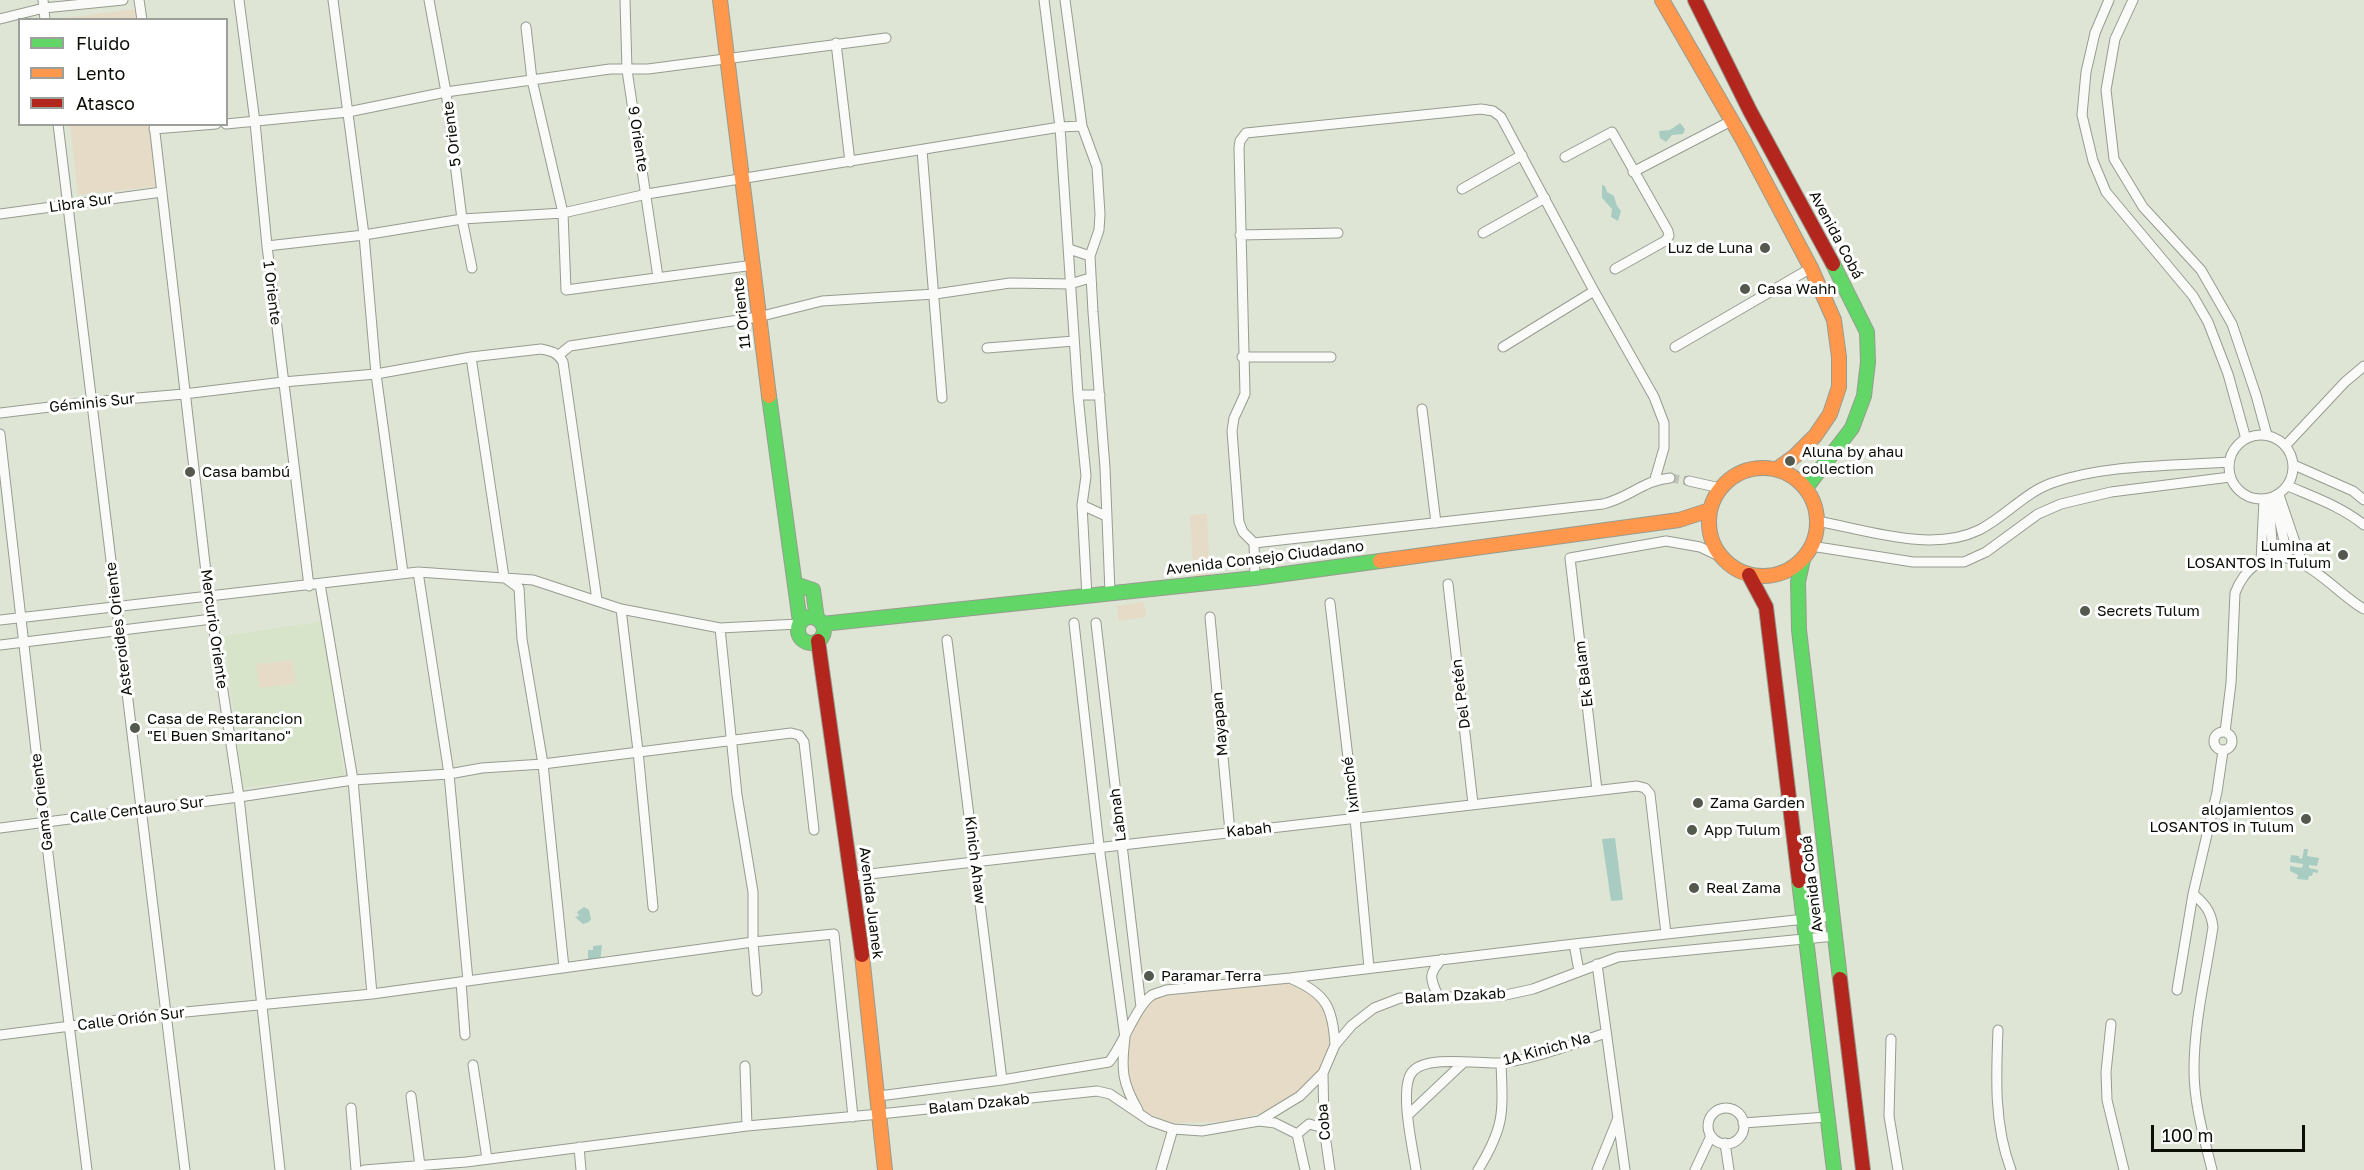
<!DOCTYPE html>
<html>
<head>
<meta charset="utf-8">
<style>
	body { margin:0 }
	#map { position:relative; width:2364px; height:1170px; overflow:hidden; background:#dee5d5; font-family:"Golos Text",sans-serif }
	canvas { display:block }
	.legend { position:absolute; left:18px; top:18px; width:210px; height:108px; box-sizing:border-box; background:#fff; border:2px solid #9d9f9b; margin:0; padding:8px 10px; list-style:none; font-size:18px; color:#0a0e05 }
	.legend li { display:flex; align-items:center; gap:12px; height:30px }
	.legend b { width:30px; border:2px solid #9d9f9b }
	.scale { position:absolute; left:2151px; top:1125px; width:154px; height:27px; box-sizing:border-box; border:3px solid #0a0e05; border-top:0; padding-left:8px; font-size:18px; line-height:21px; white-space:nowrap; color:#0a0e05; -webkit-text-stroke:4px #fff; paint-order:stroke }
</style>
</head>
<body>
<div id="map">
<canvas width="2364" height="1170"></canvas>
<ul class="legend">
<li><b style="height:8px;background:#63d668"></b>Fluido</li>
<li><b style="height:8px;background:#ff974d"></b>Lento</li>
<li><b style="height:8px;background:#b3261e"></b>Atasco</li>
</ul>
<div class="scale">100 m</div>
</div>
<script>
const context = document.querySelector('canvas').getContext('2d');
context.lineJoin = 'round';
function fillPath(path, color) { context.fillStyle = color; context.fill(path, 'evenodd'); }
function strokePath(path, color, width, dash) { context.strokeStyle = color; context.lineWidth = width; context.lineCap = dash ? 'butt' : 'round'; context.setLineDash(dash || []); context.stroke(path); }
function drawText(font, color, halo, rows, align = 'center') {
  context.font = font + ' "Golos Text",sans-serif'; context.lineWidth = 6; context.setLineDash([]); context.textBaseline = 'middle'; context.strokeStyle = halo; context.fillStyle = color; for (const [text, x, y, turn = 0] of rows) {
    context.save(); context.translate(x, y); context.rotate((+turn || 0) * Math.PI / 180); context.textAlign = isNaN(turn) ? turn : align; if (halo) context.strokeText(text, 0, 0); context.fillText(text, 0, 0); context.restore();
  }
}
fillPath(new Path2D(`
	M324 621 344 775 243 788 224 636Z`), '#d8e4c9');
fillPath(new Path2D(`
	M136 9 137 19H57Z
	M70 125H150L158 186 78 195Z
	M1207 514 1210 580 1194 581 1190 515Z
	M1144 602 1146 617 1119 621 1117 606Z
	M293 660 295 684 259 688 256 664Z
	M1290 982 1327 1007 1332 1043 1319 1073 1296 1092 1275 1108 1236 1121 1172 1123 1146 1113 1132 1088 1126 1058 1128 1038 1139 1017 1154 997Z`), '#e5dbc6');
fillPath(new Path2D(`
	M1680 123 1685 129 1683 134 1672 135 1666 142 1660 138 1659 131 1670 130Z
	M1602 185 1605 186 1607 192 1614 196 1617 206 1621 211 1618 221 1611 217 1612 209 1602 198Z
	M1615 838 1623 900 1611 901 1602 839Z
	M2304 849H2308L2307 856 2319 858 2317 866 2309 865V868L2318 870V873L2313 872 2312 876H2309L2308 880 2297 879 2298 875 2290 871V866L2302 868 2303 864 2290 862 2291 855 2299 856V858L2302 859Z
	M584 907 589 910 591 919 589 922 583 924 575 917 579 916 577 912Z
	M602 945 600 962H588V950H593V946Z`), '#a8ccc2');
strokePath(new Path2D(`
	M1670 478 1689 481`), '#bec5b6', 9, [9, 4.5]);
const street = new Path2D(`
	M43 0 45 20
	M139 0 142 20
	M239 0 255 122 267 246 309 586
	M333 0 364 235 376 374 403 573
	M429 0 446 92 462 219 472 268
	M625 0 627 70 658 277
	M1044 0 1060 127 1078 395 1086 476 1082 505 1087 597
	M1065 0 1082 126
	M2109 0 2095 33 2086 72 2082 115 2093 161 2106 192 2193 296 2208 322 2228 374 2246 439
	M2133 0 2115 39 2106 90 2114 159 2143 207 2201 270 2232 324 2256 395 2267 435
	M0 19 44 8 123 0
	M526 27 532 80 563 213 566 290 754 265
	M836 43 850 162
	M58 124 185 1170
	M154 124 209 598 239 797 280 1170
	M226 124 348 112 446 92 610 69H648L886 38
	M154 129 216 124
	M922 150 942 398
	M1565 157 1612 132 1668 231 1669 236 1665 241 1615 269
	M1633 172 1731 121
	M1462 189 1522 155
	M0 214 162 192
	M1483 233 1545 198
	M1240 235 1338 233
	M267 246 364 235 462 219 563 213 647 194 1060 127 1082 126 1097 167 1100 214 1099 230 1090 256 1093 312 1105 468 1110 592
	M1069 249 1090 256
	M1503 347 1594 291
	M1675 347 1811 268
	M987 348 1074 341
	M559 355 570 346 758 317 822 301 935 294 1010 283 1070 284 1090 278
	M471 357 504 577 519 588 522 639 543 764 564 968
	M1242 357H1331
	M1078 395H1100
	M1422 409 1436 523
	M0 413 91 402 184 394 283 382 376 374 471 357 541 349C551 351 557 352 563 362L597 600
	M0 434 44 821 87 1170
	M2229 467a32 32 0 1 1 64 0a32 32 0 1 1-64 0Z
	M2286 445 2345 382 2364 366
	M2294 465 2353 491 2364 500
	M1689 481 1720 488
	M2288 486C2314 497 2342 507 2364 525
	M2279 495 2302 563
	M2274 497 2288 558
	M2269 500 2273 557
	M1082 505 1106 516
	M1817 521C1866 530 1932 553 1979 530 2005 517 2024 493 2052 483 2106 464 2173 466 2229 462
	M1254 543 1603 504C1629 498 1644 480 1670 478
	M1811 546 1913 562H1964L1986 552 2038 514 2061 504 2111 492 2230 477
	M2261 561 2264 500
	M418 572 449 774 468 981
	M1255 578 1254 543 1243 532 1239 522 1232 431 1234 418 1245 394 1239 148 1240 141 1246 133 1481 109 1493 111 1501 117 1594 291 1654 397 1664 423V448L1655 479
	M320 584 353 780 372 994
	M1448 584 1473 804
	M1330 603 1355 818 1369 968
	M621 609 638 751 653 907
	M1210 617 1230 832
	M0 620 418 572 533 580 621 609 720 628 799 624
	M1074 623 1099 846 1125 1038C1121 1069 1122 1083 1138 1110
	M1096 623 1141 1007
	M720 628 737 795 753 892V942L757 991
	M947 640 1002 1080
	M0 645 212 619
	M2214 741a9 9 0 1 1 18 0a9 9 0 1 1-18 0Z
	M2225 732 2231 683 2235 593C2239 582 2247 570 2257 564 2296 538 2333 592 2364 609
	M1597 790 1570 558 1666 541 1700 547 1721 557
	M0 828 239 797 353 780 449 774 482 768 543 764 791 733 799 735 804 742 814 830
	M852 876 1637 786 1645 788 1650 794 1666 934
	M2193 894C2205 904 2211 911 2213 927 2206 974 2194 1022 2194 1070 2194 1104 2204 1137 2212 1170
	M1574 944 1579 971
	M1597 964 1625 1170
	M1292 979C1327 994 1333 1009 1335 1045
	M461 982 465 1035
	M2177 990 2193 894 2217 792 2223 751
	M1438 996C1430 978 1428 974 1442 959
	M2111 1024 2106 1072 2107 1100 2124 1170
	M1998 1030C1996 1077 1994 1125 2011 1170
	M0 1035 165 1014 372 994 753 942 834 934 853 1117
	M1891 1039 1889 1116 1898 1170
	M473 1065 487 1159
	M1323 1073 1324 1128 1330 1170
	M411 1096 420 1166
	M879 1096 1002 1080 1109 1062C1123 1045 1136 1006 1152 995 1156 993 1162 992 1166 990L1290 978 1574 944 1833 916
	M351 1108 356 1170
	M1708 1126a18 18 0 1 1 36 0a18 18 0 1 1-36 0Z
	M1408 1115 1463 1063
	M1259 1121 1275 1123 1297 1134 1305 1170
	M1743 1123 1827 1117
	M747 1126 880 1114 1097 1091 1110 1094 1150 1121 1173 1129 1202 1131 1259 1121 1300 1096 1323 1073 1335 1045 1352 1025 1374 1008 1400 998 1501 996 1533 989 1618 957 1835 936
	M1297 1134 1309 1124 1324 1128
	M1725 1143 1729 1170
	M579 1147 581 1170
	M364 1170 466 1162 747 1126 745 1066
	M1161 1170 1173 1129
	M1416 1170C1413 1149 1398 1086 1413 1071 1428 1055 1478 1064 1499 1063 1530 1061 1575 1043 1606 1033
	M1478 1170C1505 1126 1503 1113 1501 1063
	M1597 1170 1618 1118
	M1695 1170 1711 1136`);
const fast = new Path2D(`
	M769 396 800 622
	M1806 488 1852 428 1864 396 1868 362 1867 332 1833 264
	M1803 559 1798 582 1799 630 1840 979
	M795 584 813 590 817 619
	M798 630a13 13 0 1 1 26 0a13 13 0 1 1-26 0Z
	M822 624 1255 578 1380 561
	M1799 881 1834 1170`);
const slow = new Path2D(`
	M720 0 769 396
	M1662 0 1743 140 1811 268 1834 320 1839 357V387L1830 414 1815 436 1795 456 1777 469
	M1709 522a54 54 0 1 1 108 0a54 54 0 1 1-108 0Z
	M1380 561 1679 520 1710 510
	M862 955 885 1170`);
const jam = new Path2D(`
	M1695 0 1750 111 1833 264
	M1749 575 1766 607 1799 881
	M818 641 862 955
	M1840 979 1863 1170`);
strokePath(street, '#969c90', 11);
strokePath(fast, '#969c90', 16);
strokePath(slow, '#969c90', 16);
strokePath(jam, '#969c90', 16);
strokePath(street, '#fafbf9', 9);
strokePath(fast, '#63d668', 14);
strokePath(slow, '#ff974d', 14);
strokePath(jam, '#b3261e', 14);
for (const [x, y, r, color] of [
	[1765,248,6,"#54594e"],
	[1745,289,6,"#54594e"],
	[1790,461,6,"#54594e"],
	[190,472,6,"#54594e"],
	[2343,555,6,"#54594e"],
	[2085,611,6,"#54594e"],
	[135,728,6,"#54594e"],
	[1698,803,6,"#54594e"],
	[2306,819,6,"#54594e"],
	[1692,830,6,"#54594e"],
	[1694,888,6,"#54594e"],
	[1149,976,6,"#54594e"]
]) { const dot = new Path2D(); dot.arc(x, y, r, 0, 2 * Math.PI); context.fillStyle = color; context.fill(dot); strokePath(dot, '#fff', 2); }
drawText('15px', '#0a0e05', '#fff', [
	["5 Oriente",452,134,-97],
	["9 Oriente",638,139,81],
	["Libra Sur",81,203,-8],
	["Avenida Cobá",1836,235,62],
	["1 Oriente",272,293,83],
	["11 Oriente",742,313,-96],
	["Géminis Sur",92,403,-6],
	["Avenida Consejo Ciudadano",1265,558,-7],
	["Asteroides Oriente",119,629,-97],
	["Mercurio Oriente",214,629,82],
	["Ek Balam",1584,674,-97],
	["Del Petén",1461,694,-97],
	["Mayapan",1220,724,-95],
	["Iximché",1351,785,-97],
	["Gama Oriente",42,802,-97],
	["Calle Centauro Sur",137,810,-7],
	["Labnah",1118,815,-97],
	["Kabah",1249,830,-6],
	["Kinich Ahaw",975,860,83],
	["Avenida Cobá",1812,884,-97],
	["Avenida Juanek",871,903,83],
	["Balam Dzakab",1455,996,-3],
	["Calle Orión Sur",131,1019,-7],
	["1A Kinich Na",1547,1049,-15],
	["Balam Dzakab",979,1104,-6],
	["Coba",1324,1122,-95]
]);
drawText('15px', '#0a0e05', '#fff', [
	["Luz de Luna",1753,248,"right"],
	["Casa Wahh",1757,289],
	["Aluna by ahau",1802,452],
	["collection",1802,469],
	["Casa bambú",202,472],
	["Lumina at",2331,546,"right"],
	["LOSANTOS in Tulum",2331,563,"right"],
	["Secrets Tulum",2097,611],
	["Casa de Restarancion",147,719],
	["\"El Buen Smaritano\"",147,736],
	["Zama Garden",1710,803],
	["alojamientos",2294,810,"right"],
	["LOSANTOS in Tulum",2294,827,"right"],
	["App Tulum",1704,830],
	["Real Zama",1706,888],
	["Paramar Terra",1161,976]
], 'left');
</script>
</body>
</html>
